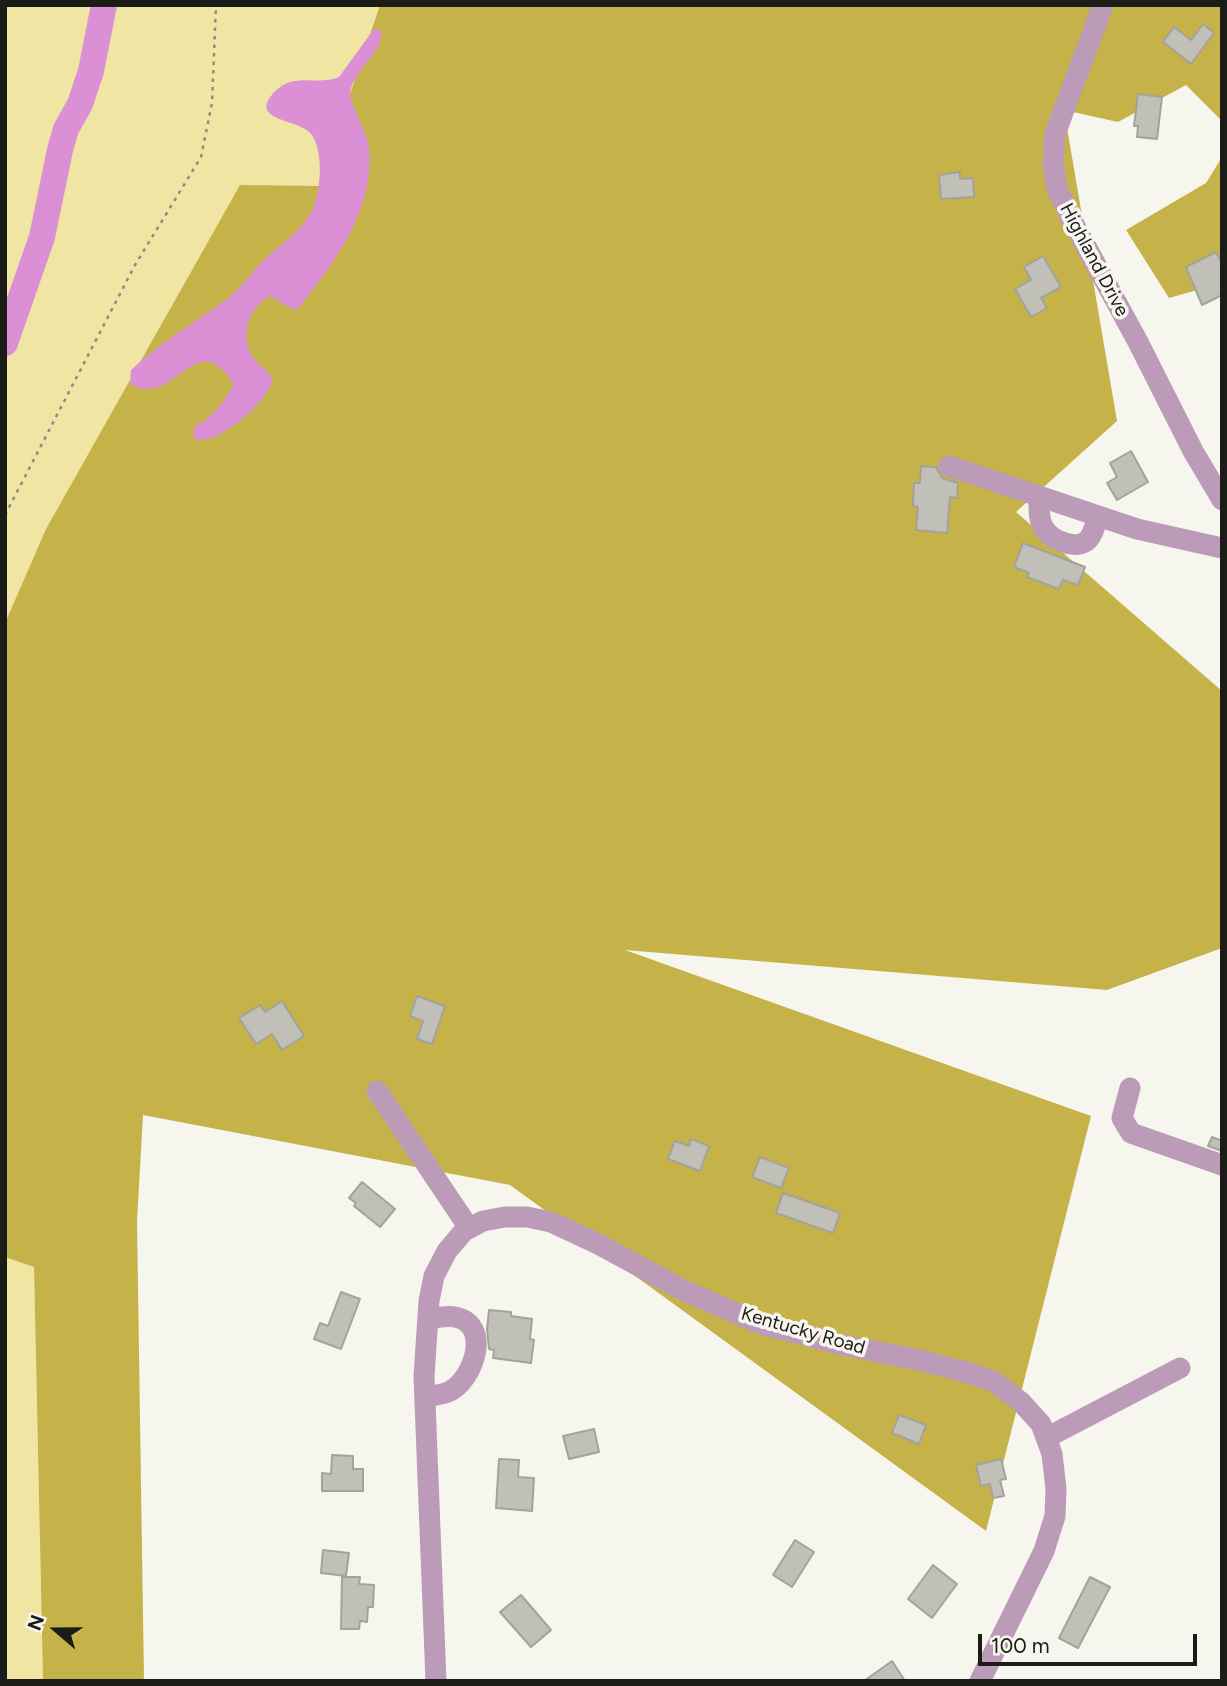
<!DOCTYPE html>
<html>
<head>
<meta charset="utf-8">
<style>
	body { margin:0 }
	#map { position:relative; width:1227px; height:1686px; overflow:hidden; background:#f7f6ee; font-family:Figtree,sans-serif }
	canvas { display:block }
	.frame { position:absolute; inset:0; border:7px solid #1b1b18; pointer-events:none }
	.north { position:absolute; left:21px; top:1595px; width:70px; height:70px; -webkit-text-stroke:5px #f7f6ee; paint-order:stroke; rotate:290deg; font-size:19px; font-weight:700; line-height:28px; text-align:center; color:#1b1b18 }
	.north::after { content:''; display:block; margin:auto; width:24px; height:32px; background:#1b1b18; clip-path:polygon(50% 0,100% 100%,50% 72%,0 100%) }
	.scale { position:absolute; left:978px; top:1634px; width:219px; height:32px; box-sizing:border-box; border:4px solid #1b1b18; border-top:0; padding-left:9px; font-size:21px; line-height:24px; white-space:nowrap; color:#1b1b18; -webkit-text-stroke:5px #f7f6ee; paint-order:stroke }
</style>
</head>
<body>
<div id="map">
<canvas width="1227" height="1686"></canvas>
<div class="frame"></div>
<div class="north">N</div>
<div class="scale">100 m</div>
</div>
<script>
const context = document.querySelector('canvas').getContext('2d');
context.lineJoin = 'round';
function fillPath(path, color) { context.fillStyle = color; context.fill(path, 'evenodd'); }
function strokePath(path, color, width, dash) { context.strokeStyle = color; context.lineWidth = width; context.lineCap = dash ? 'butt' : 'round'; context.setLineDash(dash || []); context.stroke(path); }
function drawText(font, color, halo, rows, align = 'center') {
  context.font = font + ' Figtree,sans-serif'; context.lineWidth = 7; context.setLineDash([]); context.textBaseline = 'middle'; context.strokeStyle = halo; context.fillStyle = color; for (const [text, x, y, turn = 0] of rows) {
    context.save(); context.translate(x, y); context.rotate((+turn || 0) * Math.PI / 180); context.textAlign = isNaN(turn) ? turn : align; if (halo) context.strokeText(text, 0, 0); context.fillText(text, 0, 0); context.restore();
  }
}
fillPath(new Path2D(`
	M5 5H425L319 186 46 529 5 623Z
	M5 1257 34 1266 43 1681H5Z`), '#f0e5a3');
fillPath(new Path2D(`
	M380 5H1222V121L1186 85 1118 122 1064 110 1117 421 1016 512 1222 691V948L1107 990 625 950 1091 1116 986 1531 510 1185 143 1115 137 1221 144 1681H43L34 1267 5 1257V623L46 529 240 185 319 186Z
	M1222 157V283L1169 298 1126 230 1206 183Z`), '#c5b34a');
fillPath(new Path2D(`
	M374 29H377L382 32C380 56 354 70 350 93 349 103 368 132 369 148 375 207 336 261 301 305L294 310 270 296C248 307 239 338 254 359 260 367 268 370 273 379 268 402 221 443 197 440L193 436 195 426C213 418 223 402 233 386 229 376 225 370 216 365 190 348 166 406 130 384L131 370C161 342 197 321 230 297 242 287 251 273 262 262 282 242 305 231 315 203 321 185 323 152 312 135 302 119 251 122 271 96 274 92 278 88 283 85 301 75 321 85 339 77Z`), '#db90d5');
strokePath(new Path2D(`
	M5 343 42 237 60 150 66 129 80 104 91 71 104 5`), '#db90d5', 26);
const building = new Path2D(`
	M1203 24 1214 33 1191 64 1163 42 1174 27 1191 40Z
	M1138 94 1162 97 1157 139 1137 137 1138 126H1134Z
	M960 172V179L973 178 974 197 941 199 939 175Z
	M1216 252 1222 264V295L1202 305 1186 267Z
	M1043 256 1061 287 1041 298 1047 308 1031 317 1015 289 1031 280 1024 267Z
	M1131 451 1148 482 1117 500 1107 483 1117 477 1110 463Z
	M921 466 936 467 942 478 958 483 957 498 950 497 947 533 916 530 918 507 913 506 914 483H920Z
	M1023 543 1085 567 1078 585 1063 580 1059 589 1027 577 1029 573 1014 567Z
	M417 996 445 1006 432 1044 417 1039 423 1021 410 1016Z
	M282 1001 304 1036 282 1050 272 1034 256 1044 239 1018 260 1005 265 1012Z
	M1212 1137 1222 1141V1151L1208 1146Z
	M691 1139 709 1146 700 1171 668 1159 675 1141 689 1146Z
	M760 1157 789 1168 781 1188 752 1177Z
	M362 1182 395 1209 380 1227 354 1206 356 1203 349 1198Z
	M783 1193 840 1213 833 1233 776 1213Z
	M341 1292 360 1299 341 1349 314 1339 320 1323 328 1326Z
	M489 1310 511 1312V1316L532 1319 530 1339 534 1340 531 1363 493 1358 494 1350 489 1349 487 1329Z
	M899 1415 926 1425 919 1444 892 1433Z
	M594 1429 599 1452 569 1459 563 1436Z
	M332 1455 353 1456V1469H363V1491H322V1473L331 1474Z
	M499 1459 519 1460 518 1477 534 1478 532 1511 496 1508Z
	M1001 1459 1006 1479 1000 1480 1004 1496 993 1498 990 1484 981 1486 976 1465Z
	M795 1540 814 1552 792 1587 773 1575Z
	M323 1550 349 1553 346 1576 321 1573Z
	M933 1565 957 1584 932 1618 908 1599Z
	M342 1577H360L359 1584 374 1585 373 1607H368L367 1622 360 1621 359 1629H341Z
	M1090 1577 1110 1587 1078 1648 1059 1638Z
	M521 1595 551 1630 531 1647 500 1612Z
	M892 1661 905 1681H864Z`);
fillPath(building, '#c1c0b8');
strokePath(building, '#a3a29b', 2);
strokePath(new Path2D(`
	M5 515 135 265 201 157 212 103 216 5`), '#8c8c86', 2.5, [3.5, 5]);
strokePath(new Path2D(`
	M1103 5 1055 134 1053 164 1057 188 1070 217 1138 342 1193 451 1222 500
	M949 466 1137 529 1222 548
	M1039 497C1039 508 1038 521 1045 530 1052 540 1074 549 1085 542 1093 537 1095 525 1098 517
	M1130 1088 1122 1118 1131 1133 1222 1165
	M377 1091 469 1228
	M425 1397C434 1395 445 1395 452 1390 475 1376 491 1324 455 1317 447 1315 436 1318 428 1319
	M1046 1438 1180 1368
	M436 1681 424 1377 429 1301 434 1276 447 1251 464 1231 483 1221 505 1217H527L551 1222 598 1244 685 1291 761 1324 843 1345 919 1360 973 1374 995 1382 1021 1402 1041 1424 1052 1454 1056 1489 1055 1516 1044 1551 980 1681`), '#bc9bb9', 21);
drawText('19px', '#1b1b18', '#f7f6ee', [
	["Highland Drive",1094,260,62],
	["Kentucky Road",803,1331,16]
]);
</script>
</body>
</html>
